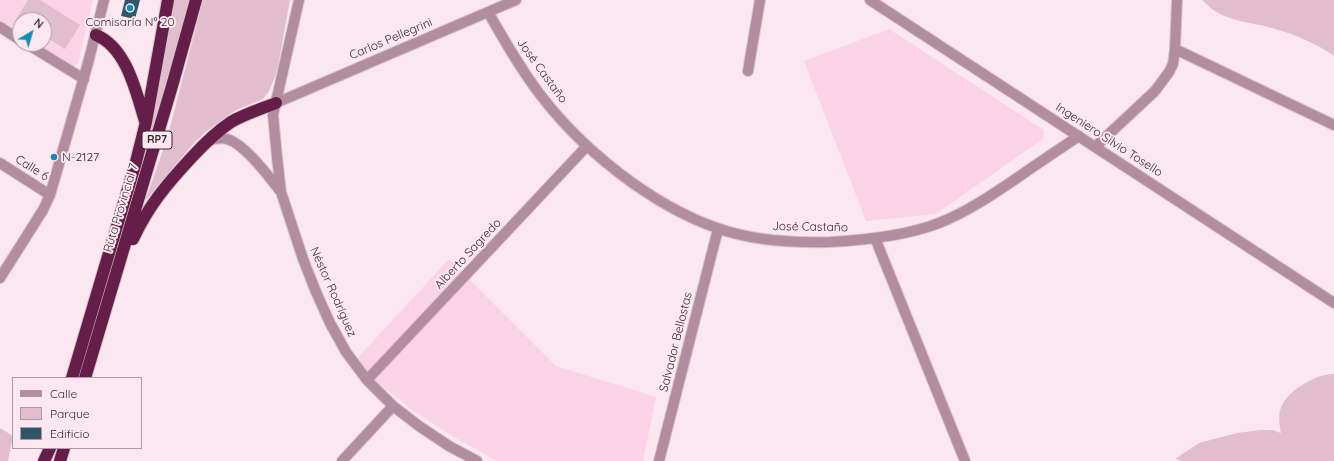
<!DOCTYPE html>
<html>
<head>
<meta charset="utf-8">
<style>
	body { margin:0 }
	#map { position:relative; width:1334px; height:461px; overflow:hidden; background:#fbe7f0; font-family:Quicksand,sans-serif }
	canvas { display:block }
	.legend { position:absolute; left:12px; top:377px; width:130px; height:72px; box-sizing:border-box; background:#fbe7f0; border:1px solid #ac9ba3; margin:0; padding:5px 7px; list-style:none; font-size:12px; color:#35292f }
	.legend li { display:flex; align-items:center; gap:8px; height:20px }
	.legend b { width:20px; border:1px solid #ac9ba3 }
	.north { position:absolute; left:12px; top:12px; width:40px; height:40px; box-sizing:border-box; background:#fbe7f0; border:1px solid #ac9ba3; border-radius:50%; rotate:38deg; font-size:11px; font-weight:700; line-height:16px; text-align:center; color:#35292f }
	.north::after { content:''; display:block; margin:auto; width:14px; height:18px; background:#128cae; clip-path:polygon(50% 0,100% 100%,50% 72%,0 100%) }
</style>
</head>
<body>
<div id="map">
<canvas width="1334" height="461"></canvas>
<ul class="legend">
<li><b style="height:5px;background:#b28d9f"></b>Calle</li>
<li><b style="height:11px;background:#e2bdce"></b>Parque</li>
<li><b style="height:11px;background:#2e5766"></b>Edificio</li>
</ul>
<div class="north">N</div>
</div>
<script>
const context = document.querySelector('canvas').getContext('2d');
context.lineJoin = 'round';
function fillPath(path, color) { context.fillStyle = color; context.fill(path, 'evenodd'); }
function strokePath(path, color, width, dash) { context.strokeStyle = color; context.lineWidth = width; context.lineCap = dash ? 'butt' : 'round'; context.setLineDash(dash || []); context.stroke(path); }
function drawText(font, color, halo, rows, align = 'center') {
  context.font = font + ' Quicksand,sans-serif'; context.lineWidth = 4; context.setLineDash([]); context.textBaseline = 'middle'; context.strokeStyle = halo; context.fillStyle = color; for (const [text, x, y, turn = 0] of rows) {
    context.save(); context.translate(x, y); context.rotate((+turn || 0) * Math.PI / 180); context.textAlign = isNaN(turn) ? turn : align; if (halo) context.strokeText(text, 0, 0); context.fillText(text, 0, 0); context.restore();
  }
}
fillPath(new Path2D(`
	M0 0H93L78 64 72 67 35 44H44V20H20V34L0 22Z
	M889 29 1044 130V138L936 214 866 221 804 61Z
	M449 259 556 366 656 397 643 461H497L452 436 415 412 353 363Z`), '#fbd3e6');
fillPath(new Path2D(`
	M28 0H40L80 25 65 49 44 36V20L20 21 16 19Z
	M173 0H189C174 59 155 118 138 177Z
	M203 0H290L278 66 275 77 269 91 263 99 236 110 204 133 192 145 145 201 167 139Z
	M1202 0H1334V56C1316 43 1294 34 1272 28 1259 24 1244 23 1230 18 1219 15 1210 8 1202 0Z
	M1334 374V461H1182L1175 459 1199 443 1237 433 1261 430H1272L1281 433C1280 426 1278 419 1280 411 1284 392 1315 374 1334 374Z
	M0 428 13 436 8 461H0Z`), '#e2bdce');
fillPath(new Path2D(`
	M125 0H140L135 19 121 16Z`), '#2e5766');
const minor = new Path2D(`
	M299 0 273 115 277 157 281 192 303 259 316 292 330 323 346 352 367 380 393 406 419 426 449 446 477 461
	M870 0 1334 303
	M488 12C504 40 520 68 539 93 581 149 651 205 717 228 753 241 793 243 830 242 866 240 906 236 939 223 967 212 992 195 1017 178 1037 164 1058 150 1079 136
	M0 27 20 40
	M27 44 84 79
	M1175 49 1334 125
	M748 71 760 0
	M276 103 516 0
	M208 141C214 139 220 137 227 139 245 144 269 177 281 192
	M1095 147 1155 91 1169 72 1173 64 1175 49 1177 0
	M0 163 50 195
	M875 238 965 461
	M0 278 43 210 50 195 88 63 104 0
	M367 380 587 146
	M342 461 393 406
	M659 461 718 229`);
const highway = new Path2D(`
	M96 35C127 48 136 92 145 121
	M133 239C149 205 166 185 192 157 204 144 216 132 231 122 245 114 261 109 276 103
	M72 378 136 162 146 122 168 0
	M85 378 172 86 196 0
	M44 461 50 448
	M60 461 64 448`);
strokePath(minor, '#d7c5cd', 12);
strokePath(highway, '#d7c5cd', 14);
strokePath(minor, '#b28d9f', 10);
strokePath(highway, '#651e47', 12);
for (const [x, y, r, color] of [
	[130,8,4,"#128cae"],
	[54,157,4,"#128cae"]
]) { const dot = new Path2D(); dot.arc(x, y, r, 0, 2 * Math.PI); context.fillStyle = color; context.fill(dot); strokePath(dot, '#fbe7f0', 1.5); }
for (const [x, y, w] of [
	[157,140,30]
]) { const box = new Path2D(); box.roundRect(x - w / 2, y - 9, w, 18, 3); context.fillStyle = '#fbe7f0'; context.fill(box); strokePath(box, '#35292f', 1); }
drawText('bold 11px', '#35292f', null, [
	["RP7",157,140]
]);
drawText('12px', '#35292f', '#fbe7f0', [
	["Comisaría N° 20",130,22],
	["N-2127",62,157,"left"]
]);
drawText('12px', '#35292f', '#fbe7f0', [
	["Carlos Pellegrini",391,39,-23],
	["José Castaño",542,71,54],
	["Ingeniero Silvio Tosello",1109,140,33],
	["Calle 6",32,168,32],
	["Ruta Provincial 7",121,208,-73],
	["José Castaño",810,227,1],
	["Alberto Sagredo",468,254,-47],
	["Néstor Rodríguez",333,292,66],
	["Salvador Bellostas",676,342,-76]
]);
</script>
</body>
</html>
